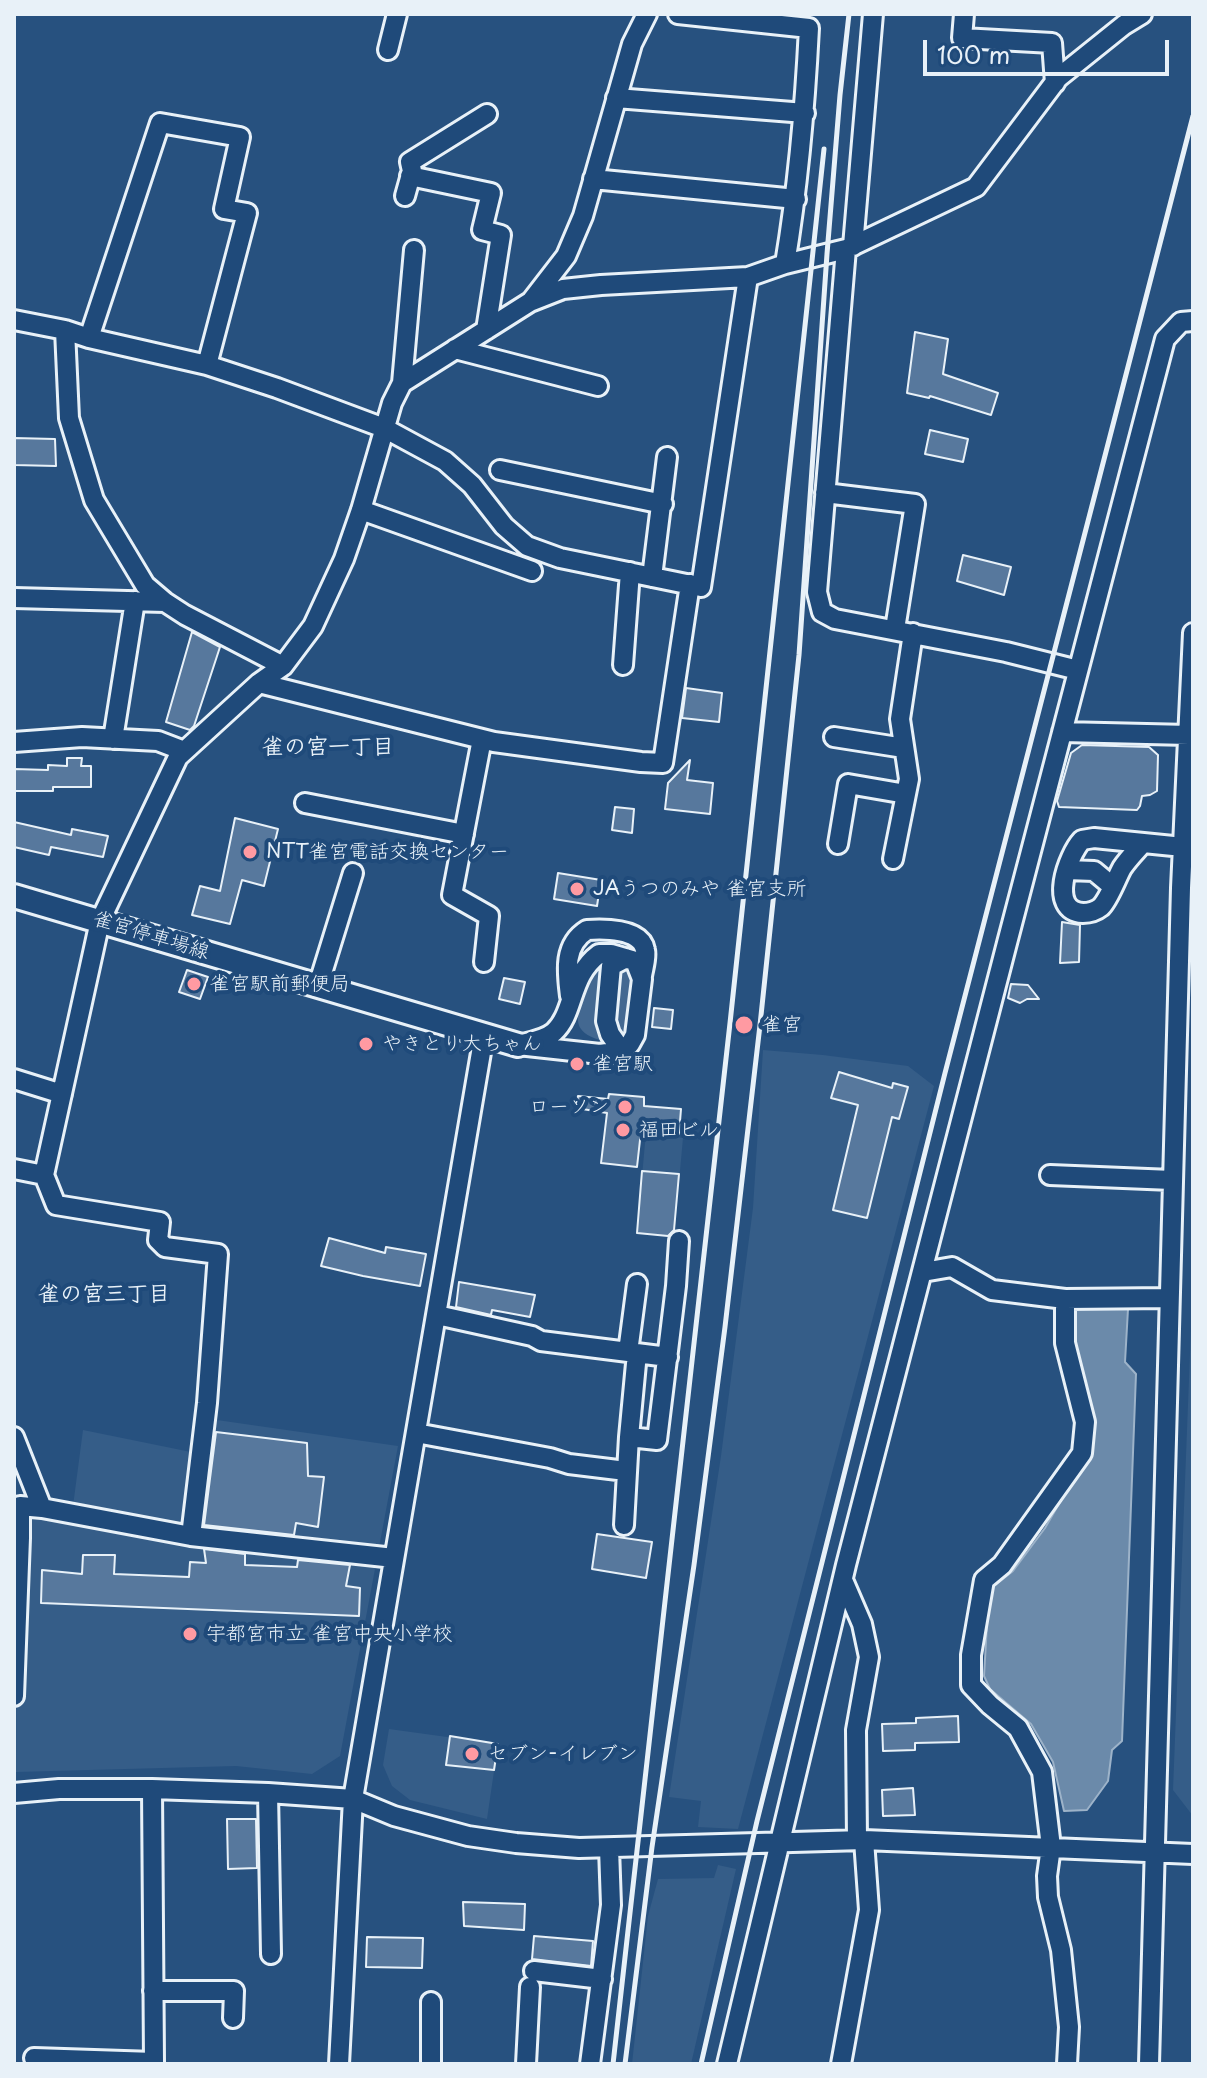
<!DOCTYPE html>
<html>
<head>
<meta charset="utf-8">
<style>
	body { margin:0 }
	#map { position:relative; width:1207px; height:2078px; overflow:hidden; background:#27517f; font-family:"Playpen Sans",sans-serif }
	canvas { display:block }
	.frame { position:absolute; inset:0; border:16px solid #e8f1f8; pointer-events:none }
	.scale { position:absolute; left:923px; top:40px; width:246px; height:36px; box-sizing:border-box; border:4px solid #e8f1f8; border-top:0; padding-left:10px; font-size:24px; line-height:28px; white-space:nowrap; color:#e8f1f8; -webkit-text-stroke:6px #1f4a7a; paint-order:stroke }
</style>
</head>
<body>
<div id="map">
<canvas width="1207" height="2078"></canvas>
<div class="frame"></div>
<div class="scale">100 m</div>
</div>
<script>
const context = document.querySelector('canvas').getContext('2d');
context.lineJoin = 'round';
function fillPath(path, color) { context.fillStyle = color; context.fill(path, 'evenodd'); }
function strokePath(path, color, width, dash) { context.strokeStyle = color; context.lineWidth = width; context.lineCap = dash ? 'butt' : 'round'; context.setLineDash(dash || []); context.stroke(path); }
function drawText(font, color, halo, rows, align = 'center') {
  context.font = font + ' "Playpen Sans","Klee One",sans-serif'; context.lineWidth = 8; context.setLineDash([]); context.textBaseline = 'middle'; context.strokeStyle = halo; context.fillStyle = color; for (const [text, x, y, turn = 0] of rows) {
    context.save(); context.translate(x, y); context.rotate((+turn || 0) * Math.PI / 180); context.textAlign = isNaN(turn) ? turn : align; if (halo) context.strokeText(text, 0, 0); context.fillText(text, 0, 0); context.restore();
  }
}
fillPath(new Path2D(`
	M763 1050 823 1055 908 1066 934 1086 738 1829 698 1827 701 1801 669 1797 721 1456 753 1208Z
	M653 1134 683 1138 674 1237 637 1233 645 1143 648 1135Z
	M1193 1276V1816L1173 1790Z
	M196 1417 398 1446 340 1756 312 1774 236 1766 16 1772 17 1513 73 1506 83 1430 191 1452Z
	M389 1729 498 1744 487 1819 410 1800 392 1786 383 1765Z
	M718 1865 736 1869 691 2064H632L648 1916 658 1879 714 1878Z`), '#355d88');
fillPath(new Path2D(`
	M599 967 603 971 597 1024V1031L602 1039 600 1040C573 1032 575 1019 584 995 588 985 591 974 599 967Z
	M625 968C639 982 636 1019 622 1033L619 1031 613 1021 619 971Z`), '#436891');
const water = new Path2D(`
	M1072 1305 1128 1309 1125 1362 1136 1374 1122 1741 1112 1750 1108 1781 1087 1810 1064 1811 1053 1762 1031 1724 990 1689 984 1676 989 1590 1013 1571 1045 1528 1078 1471 1093 1439 1085 1393 1070 1343Z`);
fillPath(water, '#6b8aaa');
strokePath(water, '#9db3c9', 2);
const building = new Path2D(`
	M915 332 948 339 943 374 998 393 991 415 930 396 929 398 907 393Z
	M930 430 968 439 963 462 925 454Z
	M14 438 55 439 56 466 14 465Z
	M963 555 1011 567 1004 595 957 581Z
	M192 632 220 647 194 726 190 730 166 722Z
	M686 688 722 693 719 722 682 718Z
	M1082 745 1149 747 1158 755 1157 791 1150 795 1142 796 1140 806 1137 810 1059 807 1057 801 1071 753Z
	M67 758H82L81 766H91V787H53V791H14V769L48 770V765L67 766Z
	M690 760 687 780 713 783 710 814 665 809 668 783Z
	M615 807 634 809 632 833 612 830Z
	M235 818 278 829 264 886 242 880 230 924 192 915 200 886 220 891Z
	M14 822 71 835 72 829 108 836 103 857 51 847 49 855 14 847Z
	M558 873 601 880 597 906 554 899Z
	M1062 922 1080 925 1079 962 1060 963Z
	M187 970 208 977 200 999 179 992Z
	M504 978 525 982 520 1004 499 999Z
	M1011 984 1028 985 1039 999H1027L1020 1003 1008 998Z
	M654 1008 673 1010 671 1029 652 1027Z
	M839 1072 892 1088 893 1083 908 1087 899 1119 892 1117 867 1218 833 1210 858 1105 831 1098Z
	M609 1094 644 1097V1106L681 1109 679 1134 641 1131 637 1167 601 1163 607 1113 576 1108 578 1096 608 1099Z
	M642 1171 679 1174 674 1230 668 1236 637 1233Z
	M329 1238 385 1253 386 1247 426 1254 420 1286 363 1276 321 1266Z
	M459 1282 535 1295 530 1317 492 1310 491 1315 456 1307Z
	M216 1432 307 1443 308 1476 324 1477 318 1527 296 1523 294 1535 204 1525Z
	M597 1534 652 1542 646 1578 592 1569Z
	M204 1549 245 1554V1565L297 1567 298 1560 350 1565 346 1586 360 1588 359 1616 41 1603 42 1570 82 1574 83 1555H115L114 1574 189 1577 190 1562 206 1563Z
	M958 1716 959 1742 915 1743V1750L883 1751 882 1724 916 1723V1718Z
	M450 1736 498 1744 494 1770 446 1765Z
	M913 1788 915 1815 883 1816 882 1790Z
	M227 1819H256L257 1868 228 1869Z
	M463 1902 525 1904 524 1930 464 1926Z
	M534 1936 593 1941 591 1966 532 1959Z
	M367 1937 423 1938 422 1968 366 1967Z`);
fillPath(building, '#57789d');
strokePath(building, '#e8f1f8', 2);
const minor = new Path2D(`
	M678 14 809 28C805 108 798 186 785 264
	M964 14 962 38 1052 43 1055 83
	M388 50 397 14
	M616 98 805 113
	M410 176 491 193 482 230 501 235 486 330
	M593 179 796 199
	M405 196 412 171 410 162 487 114
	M853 246 873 14
	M846 249 817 592 822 612 835 619 1006 652 1078 670
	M532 300 566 256 583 216 632 44 647 14
	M14 320 65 330 89 338 207 365 277 388 384 428 445 461 472 485 504 526 527 546 560 558 701 587 748 277
	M65 330 69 418 94 500 145 585 165 602 185 615 283 666
	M89 338 160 123 240 137 224 209 247 213 207 365
	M455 349 598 386
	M402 383 414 250
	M500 470 663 504
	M825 493 915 504 895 629
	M361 510 532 571
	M652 577 667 457
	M14 598 165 602
	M623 665 630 572
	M259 683 494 742 641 762 663 763 690 584
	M1062 732 1189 735
	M834 737 904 748
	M113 739 135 601
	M482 739 452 895 489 916 484 962
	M14 742 82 737 158 741 184 751
	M305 803 464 834
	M1143 843C1136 851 1128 859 1122 868 1116 879 1109 899 1101 907 1096 911 1089 913 1083 913 1047 911 1068 855 1082 840L1094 838 1193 848
	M838 844 848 784 906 794 909 779 900 719 913 633
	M893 859 906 794
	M1067 870 1094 871 1112 886
	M599 954H611L635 961 642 979 635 1035 630 1044 622 1051 600 1054 518 1045C530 1042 545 1040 554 1032 575 1013 569 976 599 954Z
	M318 986 353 873
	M570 996C567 972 563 945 587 930 603 929 641 928 645 950 647 957 643 969 642 976
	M622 1051 610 1034 606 1021 611 966 626 958
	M14 1079 62 1094
	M14 1169 44 1175 100 921 178 757 259 683 283 666 313 626 344 559 361 510 392 403 402 383 530 302 563 289 601 285 748 277 785 264 846 249 976 187 1058 78 1124 25 1142 14
	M44 1175 56 1205 160 1222 158 1240 165 1247 218 1254 207 1403 191 1536
	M1050 1175 1172 1180
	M923 1272 952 1267 992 1290 1065 1299
	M437 1315 532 1336 541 1341 668 1357
	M628 1352 637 1284
	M416 1433 550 1458 569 1464 626 1471
	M14 1437 42 1508 20 1506V1538L14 1696
	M629 1437 657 1440 676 1286 679 1241
	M42 1508 191 1536 394 1558
	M624 1525 629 1437 637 1353
	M843 1580 862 1624 869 1657 856 1730 857 1840
	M14 1793 59 1789H152L268 1793 353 1799 394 1816 468 1836 516 1843 579 1848 864 1840 1193 1854
	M268 1793 271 1954
	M534 1971 602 1979
	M153 1991H234L233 2018
	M34 2058 154 2062 152 1789
	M339 2064 353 1799 484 1035
	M431 2064V2002
	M526 2064 530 1987
	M590 2064 611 1905 609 1848
	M727 2064 846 1565 1007 943 1165 339 1181 322 1193 321
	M841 2064 869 1910 864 1840
	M1067 2064 1069 2027 1061 1950 1048 1897 1047 1876 1051 1847 1042 1772 1018 1728 990 1705 971 1685V1655L984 1580 1002 1565 1082 1453 1085 1422 1065 1343V1299L1169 1298
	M1149 2064 1181 888 1193 633`);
const major = new Path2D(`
	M14 896 518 1045`);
strokePath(minor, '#e8f1f8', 24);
strokePath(major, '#e8f1f8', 28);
strokePath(minor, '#1f4a7a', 18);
strokePath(major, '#1f4a7a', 22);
strokePath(new Path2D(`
	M613 2064 730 1023 824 149
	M625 2064 652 1847 694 1565 725 1327 760 1025 799 655 827 254 840 95 849 14
	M701 2064 757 1821 945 1073 1193 116`), '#e8f1f8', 5);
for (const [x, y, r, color] of [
	[250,852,8,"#ff9aa2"],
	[577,889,8,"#ff9aa2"],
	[194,984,8,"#ff9aa2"],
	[744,1025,10,"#ff9aa2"],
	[366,1044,8,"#ff9aa2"],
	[577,1064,8,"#ff9aa2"],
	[625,1107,8,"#ff9aa2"],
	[623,1130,8,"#ff9aa2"],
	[190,1634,8,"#ff9aa2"],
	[472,1754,8,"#ff9aa2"]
]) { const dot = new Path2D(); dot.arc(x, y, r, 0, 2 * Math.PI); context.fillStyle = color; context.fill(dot); strokePath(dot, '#1f4a7a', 3); }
drawText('20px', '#e8f1f8', '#1f4a7a', [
	["NTT雀宮電話交換センター",266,852],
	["JAうつのみや 雀宮支所",593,889],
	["雀宮駅前郵便局",210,984],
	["雀宮",762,1025],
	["やきとり大ちゃん",382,1044],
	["雀宮駅",593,1064],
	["ローソン",609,1107,"right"],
	["福田ビル",639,1130],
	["宇都宮市立 雀宮中央小学校",206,1634],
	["セブン-イレブン",488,1754]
], 'left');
drawText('20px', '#e8f1f8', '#1f4a7a', [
	["雀宮停車場線",151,936,17]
]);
drawText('bold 22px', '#e8f1f8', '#1f4a7a', [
	["雀の宮一丁目",328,748],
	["雀の宮三丁目",104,1295]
]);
</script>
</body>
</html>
